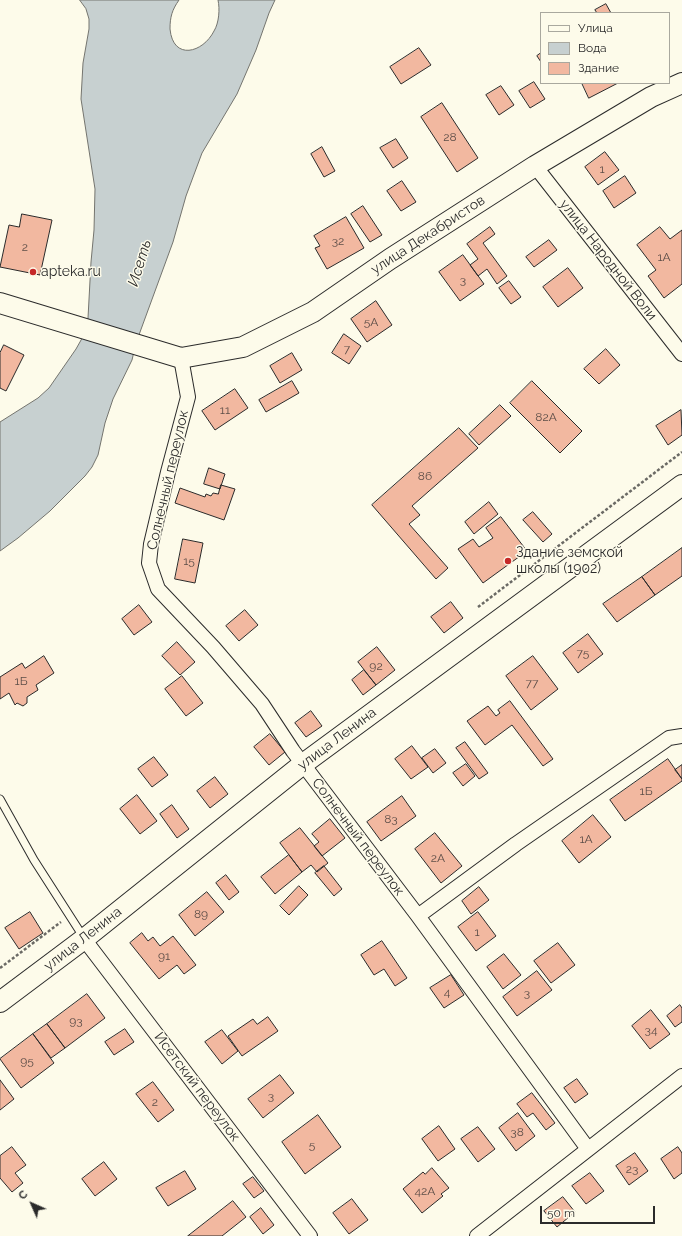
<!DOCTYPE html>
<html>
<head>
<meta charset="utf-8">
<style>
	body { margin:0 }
	#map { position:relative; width:682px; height:1236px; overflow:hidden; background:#fdfbea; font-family:Raleway,sans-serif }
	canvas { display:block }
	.legend { position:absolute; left:540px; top:12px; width:130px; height:72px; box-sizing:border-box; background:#fdfbea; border:1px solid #a9a89e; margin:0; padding:5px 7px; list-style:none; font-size:12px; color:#2b2b2b }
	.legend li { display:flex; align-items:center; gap:8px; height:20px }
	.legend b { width:20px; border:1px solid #a9a89e }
	.north { position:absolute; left:12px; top:1184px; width:40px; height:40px; -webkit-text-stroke:3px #fdfbea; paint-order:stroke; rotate:315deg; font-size:11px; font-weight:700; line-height:16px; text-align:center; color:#2b2b2b }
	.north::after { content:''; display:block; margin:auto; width:14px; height:18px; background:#2b2b2b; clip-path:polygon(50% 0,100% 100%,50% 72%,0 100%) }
	.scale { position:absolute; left:540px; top:1206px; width:115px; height:18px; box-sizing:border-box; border:2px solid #2b2b2b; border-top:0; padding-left:5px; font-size:12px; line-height:14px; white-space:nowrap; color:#2b2b2b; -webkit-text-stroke:3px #fdfbea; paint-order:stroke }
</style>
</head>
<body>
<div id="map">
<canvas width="682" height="1236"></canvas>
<ul class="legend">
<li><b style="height:5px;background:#fdfbea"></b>Улица</li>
<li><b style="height:11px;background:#c7d0d0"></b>Вода</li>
<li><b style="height:11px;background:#f2b8a0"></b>Здание</li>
</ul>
<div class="north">С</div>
<div class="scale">50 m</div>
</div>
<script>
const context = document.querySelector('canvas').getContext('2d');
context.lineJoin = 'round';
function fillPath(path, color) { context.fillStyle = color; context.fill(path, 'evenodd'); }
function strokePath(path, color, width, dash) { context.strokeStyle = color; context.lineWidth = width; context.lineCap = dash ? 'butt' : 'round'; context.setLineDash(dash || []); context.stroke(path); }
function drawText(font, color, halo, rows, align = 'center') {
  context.font = font + ' Raleway,sans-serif'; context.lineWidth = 3; context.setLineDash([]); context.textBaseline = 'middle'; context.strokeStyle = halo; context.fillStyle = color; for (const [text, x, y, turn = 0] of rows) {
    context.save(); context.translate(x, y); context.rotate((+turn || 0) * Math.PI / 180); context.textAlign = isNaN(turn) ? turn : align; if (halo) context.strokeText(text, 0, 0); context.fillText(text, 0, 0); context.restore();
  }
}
const water = new Path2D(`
	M80 0H179C172 10 170 17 170 29 173 61 203 53 214 31 219 23 220 9 218 0H275L269 13 256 50 237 94 202 153 186 196 173 242 136 343 132 360 113 399 105 423 98 455 92 467 85 476 50 511 18 538 0 551V422L38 398 49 388 76 349 85 333 88 318 91 262 94 230 95 189 81 99 83 63 89 29V19L86 9Z`);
fillPath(water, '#c7d0d0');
strokePath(water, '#74746e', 1);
const building = new Path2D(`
	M606 4 611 13H597L595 10Z
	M419 48 431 65 401 84 390 67Z
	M541 53V62L537 56Z
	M534 82 545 99 530 108 519 91Z
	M582 83H618L589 98Z
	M501 86 514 105 499 115 486 95Z
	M442 103 478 158 457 172 421 117Z
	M396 139 408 158 393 168 380 148Z
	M322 147 335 171 324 177 311 154Z
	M605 152 619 170 598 185 585 167Z
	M625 176 636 193 614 208 603 191Z
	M402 181 416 202 401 211 387 191Z
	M363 206 382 235 370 242 351 214Z
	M22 214 52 220 40 275 0 267 9 225 19 227Z
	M346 217 364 248 327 269 315 248 320 246 314 236Z
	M490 227 495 234 483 243 507 276 497 284 487 269 478 276 470 265 478 259 467 244Z
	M660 227 670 239 682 230V284L664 298 648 276 656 270 637 245Z
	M549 240 557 250 534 267 526 257Z
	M463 255 484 284 460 301 439 272Z
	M568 268 583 288 558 307 543 287Z
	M509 281 521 297 511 304 499 288Z
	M376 301 392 325 367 342 351 319Z
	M344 334 361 346 349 364 332 353Z
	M4 345 24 355 6 391 0 388V353Z
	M606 349 620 365 599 384 584 369Z
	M292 353 302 370 280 383 270 366Z
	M292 381 299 393 266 412 259 400Z
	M532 381 582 431 560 453 510 403Z
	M235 389 248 408 215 430 202 411Z
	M500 405 511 416 479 445 469 434Z
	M681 410 682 435 668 445 656 426Z
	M459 428 478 448 412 506 420 515 409 524 448 568 436 579 372 505Z
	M209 468 225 474 220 489 204 484Z
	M221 485 235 489 224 520 175 503 180 488 205 497 206 494 211 496 213 493 218 494Z
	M489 502 498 514 474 534 465 522Z
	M533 512 552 534 543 542 523 520Z
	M501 517 527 551 483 583 458 549 473 539 479 547 493 538 486 528Z
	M183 539 203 543 195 583 175 579Z
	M682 548V576L655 595 642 577Z
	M642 577 655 595 617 622 603 604Z
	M451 602 463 618 444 633 431 617Z
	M139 605 152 622 134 635 122 619Z
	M245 610 258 625 239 641 226 626Z
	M588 634 603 654 578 673 563 653Z
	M177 642 195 662 180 675 162 656Z
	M377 647 395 670 376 685 358 662Z
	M44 656 54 673 36 685 38 690 27 697V703L23 706 17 703 15 705 9 693 0 699V677L22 663 25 668Z
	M533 656 558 689 531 710 506 676Z
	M364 670 376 685 363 695 352 680Z
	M182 676 203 703 186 716 165 689Z
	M510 701 553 759 543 766 512 725 485 745 467 721 488 706 496 716 500 713 498 710Z
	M311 711 322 726 306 737 295 723Z
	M270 734 285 752 269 765 254 747Z
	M465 742 488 773 479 779 456 748Z
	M412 746 428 767 411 779 395 759Z
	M435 749 446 763 433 773 422 758Z
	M154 757 168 775 152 787 138 769Z
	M668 759 682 779V781L625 821 610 800Z
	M466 764 475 776 463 786 453 773Z
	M682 765V779L675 770Z
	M215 777 228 794 210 808 197 791Z
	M137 795 157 821 140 834 120 809Z
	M402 796 416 816 381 841 367 822Z
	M172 805 189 829 177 838 160 814Z
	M593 815 611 837 579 863 562 841Z
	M330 819 345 838 322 856 314 846 319 842 312 834Z
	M300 828 328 863 317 872 311 865 302 872 280 843Z
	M435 833 462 866 441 883 415 849Z
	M289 855 302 872 275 894 261 877Z
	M324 866 342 889 334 896 315 873Z
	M226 875 239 892 229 900 216 883Z
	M299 886 308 895 289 915 280 906Z
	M479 887 489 900 471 914 462 901Z
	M207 892 224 912 195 936 179 915Z
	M30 912 43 933 19 949 5 928Z
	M478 912 496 936 476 951 458 927Z
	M142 933 148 941 153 937 160 946 173 936 196 965 184 974 177 965 159 979 130 943Z
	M382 941 407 978 395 986 384 969 374 975 361 955Z
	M558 943 575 965 551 983 534 961Z
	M504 954 521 975 503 989 487 967Z
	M537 971 552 990 517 1016 503 997Z
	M451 975 464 995 444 1008 430 988Z
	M87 994 105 1018 65 1048 47 1024Z
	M680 1005 682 1008V1022L675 1027 667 1016Z
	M651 1010 670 1034 650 1049 632 1026Z
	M268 1017 278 1031 242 1056 228 1036 253 1019 257 1024Z
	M47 1024 65 1048 51 1058 33 1034Z
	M125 1029 134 1042 114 1055 105 1042Z
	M222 1030 238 1051 222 1064 205 1042Z
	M33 1034 54 1063 21 1088 0 1059Z
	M280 1075 294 1093 263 1118 248 1099Z
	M577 1079 588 1094 575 1103 564 1088Z
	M0 1080 14 1099 0 1110Z
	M153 1082 174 1110 158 1122 136 1094Z
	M532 1093 555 1123 546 1130 533 1113 527 1117 517 1104Z
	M518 1113 535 1136 516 1151 499 1128Z
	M318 1115 341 1147 305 1174 282 1142Z
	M439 1126 455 1149 438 1161 422 1139Z
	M478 1127 495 1149 478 1162 461 1139Z
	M12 1147 26 1165 15 1173 23 1183 12 1192 0 1178V1156Z
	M678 1147 682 1153V1173L674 1179 661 1159Z
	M635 1153 648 1171 629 1185 616 1166Z
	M104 1162 117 1179 95 1196 82 1179Z
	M432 1168 449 1188 441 1194 443 1196 422 1213 403 1189 423 1172 425 1174Z
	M185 1171 196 1189 168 1206 156 1188Z
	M590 1173 604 1191 586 1204 572 1186Z
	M253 1177 264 1191 254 1198 243 1184Z
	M563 1197 575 1212 557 1227 544 1211Z
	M352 1199 368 1220 349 1234 333 1213Z
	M233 1201 246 1217 222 1236H188Z
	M261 1208 274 1225 263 1234 250 1217Z`);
fillPath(building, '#f2b8a0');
strokePath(building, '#2b2b2b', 1);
const lane = new Path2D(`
	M0 799 34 860 84 938`);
const street = new Path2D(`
	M535 166 682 354
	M181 358 188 397 168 472 151 544 149 563 158 589 213 647 262 704 293 751 418 916 588 1149
	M418 916 516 844 669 738 682 736
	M84 939 310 1236
	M477 1236 682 1076`);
const secondary = new Path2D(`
	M0 303 181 358 243 347 313 312 390 259 535 166 651 97 682 83
	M0 1002 84 939 303 764 682 485`);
strokePath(lane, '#2b2b2b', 9);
strokePath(street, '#2b2b2b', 16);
strokePath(secondary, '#2b2b2b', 22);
strokePath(new Path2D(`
	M478 607 682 452
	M0 968 61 922`), '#6a6964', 2.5, [3, 2]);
strokePath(lane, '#fdfbea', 7);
strokePath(street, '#fdfbea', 14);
strokePath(secondary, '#fdfbea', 20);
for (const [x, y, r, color] of [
	[33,272,4,"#c62828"],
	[508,561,4,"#c62828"]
]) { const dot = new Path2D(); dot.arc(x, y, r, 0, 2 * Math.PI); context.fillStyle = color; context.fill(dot); strokePath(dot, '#fdfbea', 1.5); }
drawText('12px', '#5d4e48', null, [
	["28",450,137],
	["1",602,169],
	["32",338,241],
	["2",25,247],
	["1А",664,257],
	["3",463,280],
	["5А",371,322],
	["7",347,349],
	["11",225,410],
	["82А",546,417],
	["86",425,476],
	["15",189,561],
	["75",583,653],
	["92",376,666],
	["1Б",21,681],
	["77",532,683],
	["1Б",646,791],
	["83",391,819],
	["1А",586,839],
	["2А",438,858],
	["89",201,914],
	["1",477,932],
	["91",164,956],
	["4",447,992],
	["3",527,993],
	["93",76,1021],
	["34",651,1030],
	["95",27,1061],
	["3",271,1096],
	["2",155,1102],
	["38",517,1132],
	["5",312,1145],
	["23",632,1169],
	["42А",425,1191]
]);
drawText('14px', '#2b2b2b', '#fdfbea', [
	["улица Декабристов",428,235,-33],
	["улица Народной Воли",608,260,52],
	["Солнечный переулок",168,480,-77],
	["улица Ленина",337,739,-37],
	["Солнечный переулок",358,837,53],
	["улица Ленина",83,939,-38],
	["Исетский переулок",197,1087,53]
]);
drawText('14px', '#2b2b2b', '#fdfbea', [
	["apteka.ru",41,272],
	["Здание земской",516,553],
	["школы (1902)",516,569]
], 'left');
drawText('italic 15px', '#2b2b2b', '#fdfbea', [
	["Исеть",140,263,-73]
]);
</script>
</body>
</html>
